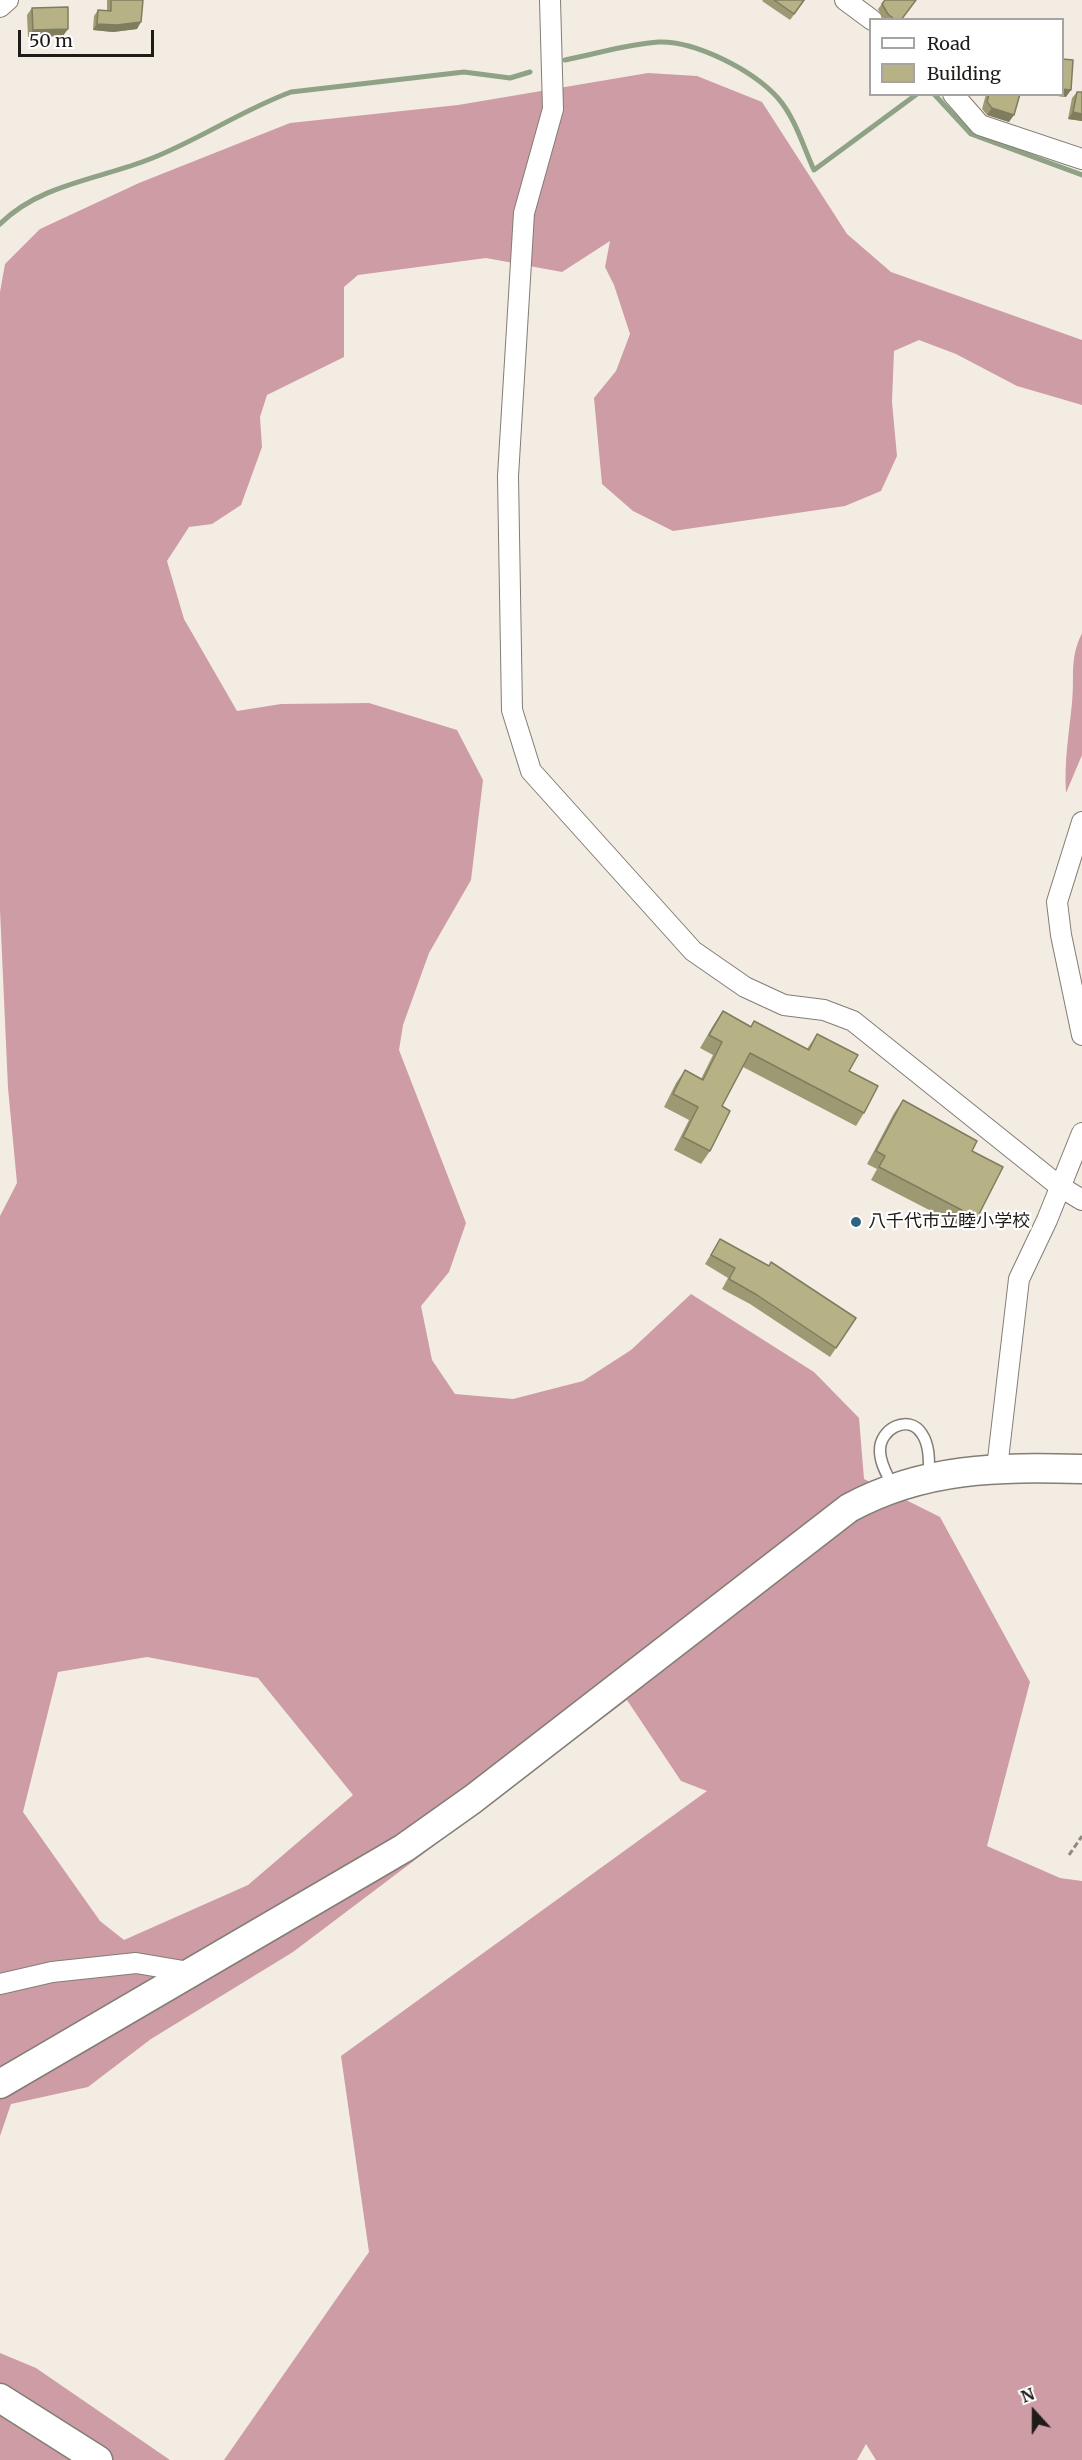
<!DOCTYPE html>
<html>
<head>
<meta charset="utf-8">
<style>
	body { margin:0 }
	#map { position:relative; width:1082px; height:2460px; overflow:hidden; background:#f3ece3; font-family:Merriweather,serif }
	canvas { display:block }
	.legend { position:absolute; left:869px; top:18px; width:195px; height:78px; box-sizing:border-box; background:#fff; border:2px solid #a5a4a3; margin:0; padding:8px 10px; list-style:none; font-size:18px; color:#1e1b18 }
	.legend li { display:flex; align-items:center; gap:12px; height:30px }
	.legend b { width:30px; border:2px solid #a5a4a3 }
	.north { position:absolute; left:1004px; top:2382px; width:60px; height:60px; -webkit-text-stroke:4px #fff; paint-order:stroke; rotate:339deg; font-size:16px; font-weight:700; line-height:24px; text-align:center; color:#1e1b18 }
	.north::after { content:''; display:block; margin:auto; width:21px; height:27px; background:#1e1b18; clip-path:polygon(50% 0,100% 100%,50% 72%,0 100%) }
	.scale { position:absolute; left:18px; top:30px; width:136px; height:27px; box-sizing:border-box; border:3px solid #1e1b18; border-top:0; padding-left:8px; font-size:18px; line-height:21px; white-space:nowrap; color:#1e1b18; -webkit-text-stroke:4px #fff; paint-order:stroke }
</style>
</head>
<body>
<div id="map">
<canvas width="1082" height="2460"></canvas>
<ul class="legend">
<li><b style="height:8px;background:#fff"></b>Road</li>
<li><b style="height:16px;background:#b6b286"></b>Building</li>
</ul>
<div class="north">N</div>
<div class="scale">50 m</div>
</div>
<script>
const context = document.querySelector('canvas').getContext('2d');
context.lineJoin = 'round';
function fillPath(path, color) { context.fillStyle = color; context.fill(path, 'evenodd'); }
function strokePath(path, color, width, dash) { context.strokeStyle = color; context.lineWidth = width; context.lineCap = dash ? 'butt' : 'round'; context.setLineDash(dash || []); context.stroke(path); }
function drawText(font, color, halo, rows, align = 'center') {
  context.font = font + ' Merriweather,"Noto Sans JP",serif'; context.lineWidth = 4.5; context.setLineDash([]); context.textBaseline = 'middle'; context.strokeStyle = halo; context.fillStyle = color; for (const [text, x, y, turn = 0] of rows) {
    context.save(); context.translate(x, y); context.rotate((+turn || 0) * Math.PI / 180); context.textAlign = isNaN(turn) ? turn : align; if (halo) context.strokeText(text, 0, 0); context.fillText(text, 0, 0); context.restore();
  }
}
fillPath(new Path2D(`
	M648 73 697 76 762 102 847 234 891 272 1082 340V405L1017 386 956 354 919 340 894 351 892 402 897 456 881 491 845 506 673 531 633 511 602 484 594 398 616 371 630 334 614 285 605 267 610 241 562 272 486 258 358 275 344 287V357L267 395 260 417 262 447 241 505 212 524 189 527 167 561 184 619 237 711 281 704 369 703 457 730 483 780 471 880 429 953 403 1025 399 1050 466 1223 449 1272 421 1306 432 1360 455 1394 513 1399 583 1381 631 1350 691 1294 814 1372 859 1418 864 1479 940 1517 1030 1682 987 1846 1060 1878 1082 1881V2460H876L866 2444 857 2460H224L369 2252 341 2056 707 1791 681 1781 627 1700 293 1952 151 2039 88 2087 11 2104 0 2136V1216L17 1183 8 1088 0 910V292L5 264 40 229 139 183 290 123 458 105ZM147 1657 258 1678 353 1795 248 1885 124 1940 100 1921 23 1812 58 1672Z
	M1082 633V755L1066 793C1064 762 1069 733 1072 703 1075 675 1069 660 1082 633Z
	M0 2353 36 2368 170 2460H0Z`), '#ce9ca4');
strokePath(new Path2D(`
	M565 60C596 54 627 44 659 42 696 41 752 70 777 97 795 117 803 146 814 170L917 94
	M934 94 971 134 1082 175
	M0 224C40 184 100 179 150 159 199 140 242 110 291 92L464 72 510 78 530 72`), '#90a285', 5);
const lane = new Path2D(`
	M893 1487C888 1476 880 1464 880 1451 879 1429 909 1413 922 1434 930 1446 929 1462 929 1476`);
const street = new Path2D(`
	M550 0 553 109 524 213 508 476 512 710 531 771 693 951 745 987 784 1005 824 1010 853 1021 1059 1186 1082 1200
	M845 0 872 20
	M0 7 8 0
	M953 94 980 125 1082 159
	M1082 822 1057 902 1061 935 1082 1035
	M997 1468 1019 1279 1047 1220 1082 1133
	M0 1984 52 1972 136 1963 195 1973`);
const secondary = new Path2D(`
	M0 2084 404 1848 473 1799 849 1508C925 1467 998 1467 1082 1469
	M0 2398 98 2460`);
strokePath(lane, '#837d75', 13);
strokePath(street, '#837d75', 22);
strokePath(secondary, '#837d75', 31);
strokePath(new Path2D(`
	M1069 1855 1082 1836`), '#8e8983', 3, [6, 3]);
strokePath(lane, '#fff', 10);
strokePath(street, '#fff', 20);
strokePath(secondary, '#fff', 28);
fillPath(new Path2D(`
	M107 0H143L137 29 113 32 93 30 94 16 98 10H107Z
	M763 0H805L790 20 762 1Z
	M885 0 901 20H884L878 9Z
	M32 8 63 36 28 37 27 15Z
	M1077 92H1082V121L1068 119 1072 98Z
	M986 94H1020L1009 122 987 115 982 109Z
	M723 1011 751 1026 754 1021 807 1049 817 1034 849 1071 864 1113 856 1126 743 1067 722 1106 710 1151 701 1164 674 1150 689 1120 664 1107 676 1083 685 1070 701 1079 713 1055 700 1048 714 1024Z
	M903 1100 972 1151 977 1218 968 1230 871 1180 877 1169 867 1164 894 1113Z
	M720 1239 856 1318 830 1357 750 1304 722 1289 728 1278 705 1264Z`), '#9d9973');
fillPath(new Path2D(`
	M141 22 137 29 113 32 93 30 97 24Z
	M68 29 63 36 28 37 33 30Z
	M1062 89 1071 90 1066 97 1039 94H1062Z
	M992 108 1014 115 1009 122 987 115Z
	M1073 112 1082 114V121L1068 119Z`), '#7f7d5e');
const building = new Path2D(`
	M111 0H143L141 22 117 25 97 24 98 10 111 11Z
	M774 0H804L794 14Z
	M885 0H916L901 20H895L888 14 882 4Z
	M68 7V29L33 30 32 8Z
	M1062 59 1073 60 1071 90 1062 89Z
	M1077 92H1082V114L1073 112Z
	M989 94H1020L1014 115 992 108 987 102Z
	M723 1011 751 1027 754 1021 809 1050 817 1034 858 1055 849 1071 878 1086 864 1113 750 1053 722 1106 730 1111 710 1151 683 1137 698 1107 673 1094 685 1070 703 1080 722 1042 709 1035Z
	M903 1100 977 1141 972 1151 1003 1167 977 1218 879 1167 885 1156 876 1151Z
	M720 1239 769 1266 771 1262 856 1318 836 1348 757 1295 729 1279 735 1268 711 1255Z`);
fillPath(building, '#b6b286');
strokePath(building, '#7f7d5e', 1.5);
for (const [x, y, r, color] of [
	[856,1222,6,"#2e6680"]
]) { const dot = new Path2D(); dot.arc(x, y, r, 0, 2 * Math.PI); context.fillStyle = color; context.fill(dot); strokePath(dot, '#fff', 2); }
drawText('18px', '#1e1b18', '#fff', [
	["八千代市立睦小学校",868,1222]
], 'left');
</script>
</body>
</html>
